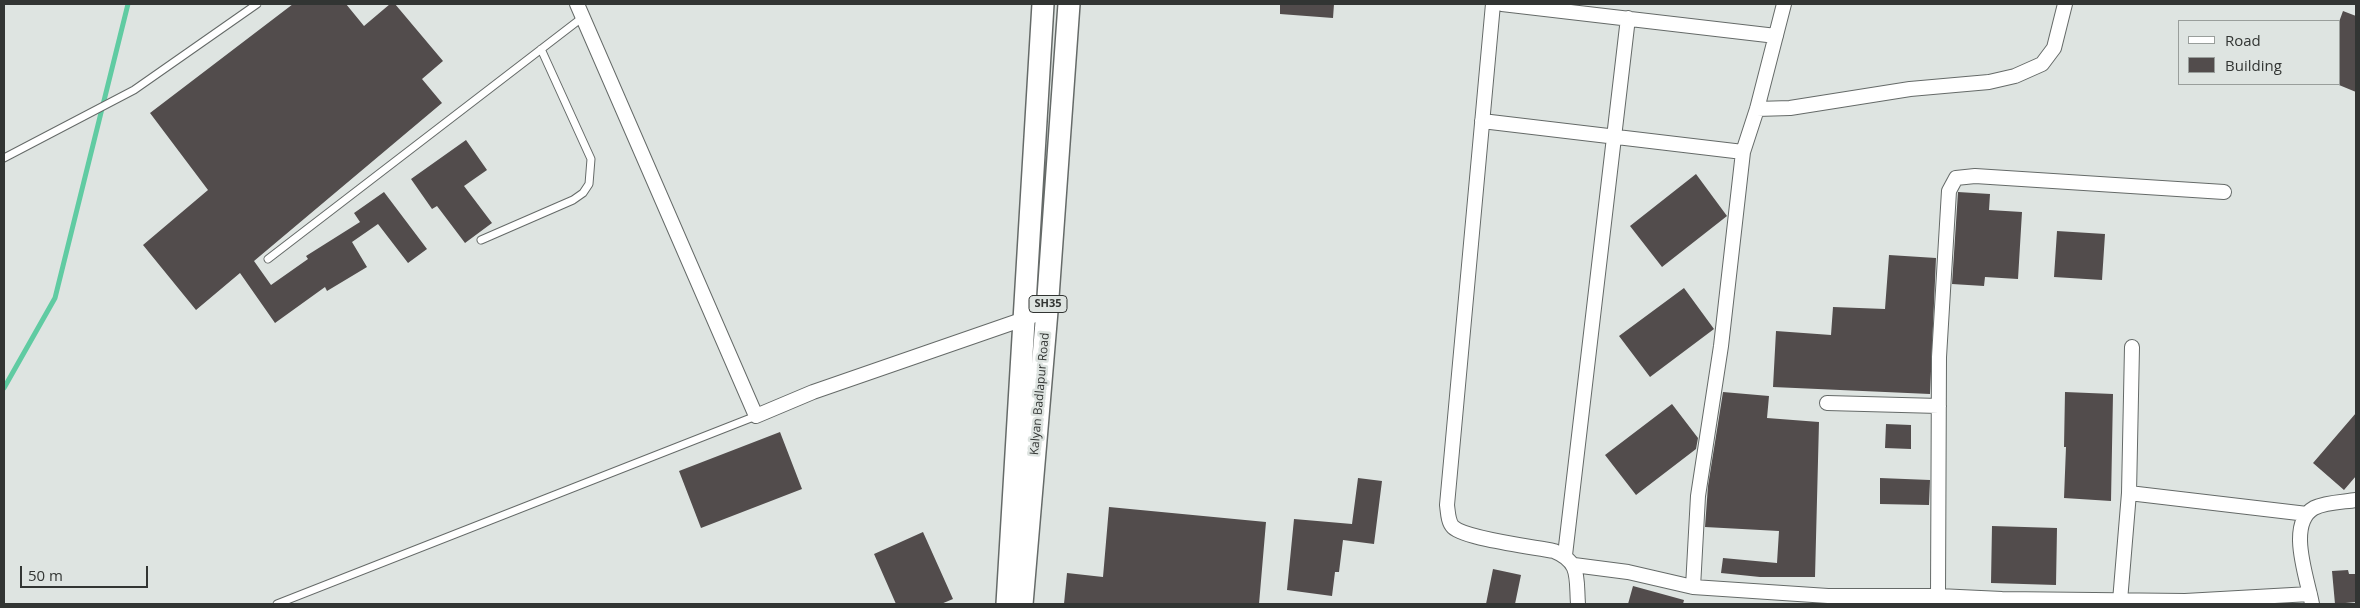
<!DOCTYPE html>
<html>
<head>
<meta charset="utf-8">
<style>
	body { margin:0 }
	#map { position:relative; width:2360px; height:608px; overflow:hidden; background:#dee4e1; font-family:"Open Sans",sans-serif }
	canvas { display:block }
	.frame { position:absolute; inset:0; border:5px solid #323533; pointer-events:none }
	.legend { position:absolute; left:2178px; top:20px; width:162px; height:65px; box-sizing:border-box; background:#dee4e1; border:1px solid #999e9b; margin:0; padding:6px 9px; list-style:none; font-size:15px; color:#323533 }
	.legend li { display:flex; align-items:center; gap:10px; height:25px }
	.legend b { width:25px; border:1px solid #999e9b }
	.scale { position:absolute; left:20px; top:566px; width:128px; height:22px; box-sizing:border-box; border:2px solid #323533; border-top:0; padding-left:6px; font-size:15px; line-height:18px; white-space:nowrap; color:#323533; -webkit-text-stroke:4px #dee4e1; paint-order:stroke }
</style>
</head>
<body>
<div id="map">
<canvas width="2360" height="608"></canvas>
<div class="frame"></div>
<ul class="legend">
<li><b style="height:6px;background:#fff"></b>Road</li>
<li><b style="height:14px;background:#524c4c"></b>Building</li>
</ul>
<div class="scale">50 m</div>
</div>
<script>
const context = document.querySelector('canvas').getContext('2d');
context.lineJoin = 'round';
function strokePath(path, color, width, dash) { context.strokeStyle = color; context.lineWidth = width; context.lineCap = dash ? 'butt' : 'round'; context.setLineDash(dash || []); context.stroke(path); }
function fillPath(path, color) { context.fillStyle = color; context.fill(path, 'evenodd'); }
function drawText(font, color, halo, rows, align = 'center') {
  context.font = font + ' "Open Sans",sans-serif'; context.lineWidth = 5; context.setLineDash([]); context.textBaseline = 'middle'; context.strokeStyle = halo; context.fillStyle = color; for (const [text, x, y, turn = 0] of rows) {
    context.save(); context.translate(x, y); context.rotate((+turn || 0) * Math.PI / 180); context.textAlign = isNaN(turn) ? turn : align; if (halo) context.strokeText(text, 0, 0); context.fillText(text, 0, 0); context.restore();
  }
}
strokePath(new Path2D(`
	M4 388 55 298 128 4`), '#60cba2', 5);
fillPath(new Path2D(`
	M293 4H346L364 26 390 4H395L443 61 422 79 442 103 254 261 271 285 308 259 306 256 360 222 354 213 384 192 427 249 408 263 378 224 352 242 367 267 327 291 325 287 275 323 240 273 196 310 143 245 208 190 150 113Z
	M1280 4H1334L1333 18 1280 14Z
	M2343 11 2356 16V92L2339 85V22Z
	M466 140 487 170 464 186 492 223 465 243 437 206 432 209 411 179Z
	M1696 174 1727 216 1662 267 1630 226Z
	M1958 192 1990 194 1989 210 2022 212 2018 279 1985 277 1984 286 1952 284Z
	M2057 231 2105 234 2102 280 2054 277Z
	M1889 255 1936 258 1930 394 1773 387 1776 331 1831 335 1833 307 1885 309Z
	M1684 288 1714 329 1650 377 1619 336Z
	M1723 392 1769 396 1767 418 1819 422 1815 577H1760L1721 573 1723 558 1777 563 1779 531 1705 527 1708 486Z
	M2065 392 2113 394 2111 501 2064 498 2066 447H2064Z
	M1672 404 1698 438 1696 449 1636 495 1605 455Z
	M2356 413V476L2344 490 2313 463Z
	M1886 424 1911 425V449L1885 448Z
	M780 432 802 489 701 528 679 471Z
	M1358 478 1382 481 1374 544 1343 540 1339 572H1335L1332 596 1287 590 1294 519 1352 524Z
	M1880 478 1930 480 1929 505 1880 504Z
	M1109 507 1266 522 1259 604H1064L1067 573 1103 577Z
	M1992 526 2057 528 2056 585 1991 583Z
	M923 532 953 599 941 604H896L874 554Z
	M1493 569 1521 575 1515 604H1486Z
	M2348 570 2349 574H2356V602L2335 604 2332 571Z
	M1633 586 1684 600 1683 604H1628Z`), '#524c4c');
const service = new Path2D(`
	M4 158 134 90 257 4
	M481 240 573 200 583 193 589 184 591 159 541 49
	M268 259 583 17
	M277 604 756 416`);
const minor = new Path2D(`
	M577 4 756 416 813 392 1047 311
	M1493 4 1447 505C1448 512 1448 522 1453 527 1466 539 1534 547 1554 551 1581 562 1576 578 1578 604
	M1502 4 1776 36
	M1757 109 1790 108 1910 89 1989 82 2015 76 2042 64 2054 48 2065 4
	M1482 121 1743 152
	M1827 403 1939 406
	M2129 493 2307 514
	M1565 555 1628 18
	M1574 565 1628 572 1693 587 1828 596H1938L2002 599 2185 601 2310 594
	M1693 587 1698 496 1721 346 1743 152 1757 109 1784 4
	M1938 596 1939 357 1949 191 1956 178 1975 176 2224 192
	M2120 601 2129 493 2132 347
	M2312 604C2308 580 2286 524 2314 508 2326 502 2343 502 2356 500`);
const primary = new Path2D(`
	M1007 604 1043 4
	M1022 604 1047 311 1069 4`);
strokePath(service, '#656a68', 9);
strokePath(minor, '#656a68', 16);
strokePath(primary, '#656a68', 24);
strokePath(service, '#fff', 7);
strokePath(minor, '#fff', 14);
strokePath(primary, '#fff', 21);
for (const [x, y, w] of [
	[1048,304,38]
]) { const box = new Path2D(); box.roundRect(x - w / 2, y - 8.5, w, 17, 4); context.fillStyle = '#dee4e1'; context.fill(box); strokePath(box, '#323533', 1); }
drawText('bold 11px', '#323533', null, [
	["SH35",1048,304]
]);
drawText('12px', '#323533', '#dee4e1', [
	["Kalyan Badlapur Road",1040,394,-85]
]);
</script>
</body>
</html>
